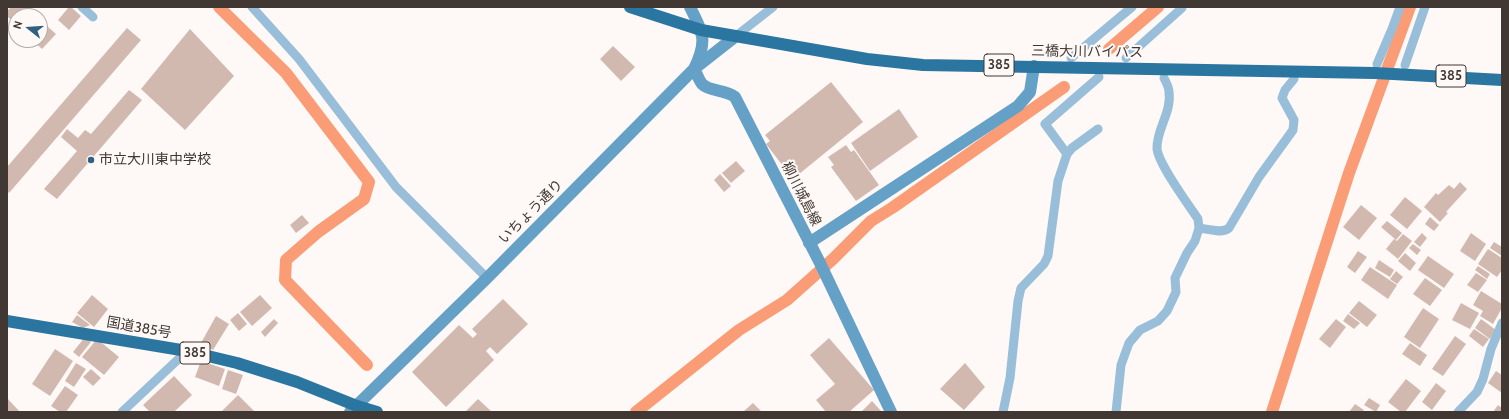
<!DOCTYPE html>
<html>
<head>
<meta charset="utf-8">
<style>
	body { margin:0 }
	#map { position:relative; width:1509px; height:419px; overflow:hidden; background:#fef9f6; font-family:Cabin,sans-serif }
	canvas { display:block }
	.frame { position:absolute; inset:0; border:8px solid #413733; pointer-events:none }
	.north { position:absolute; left:8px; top:8px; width:40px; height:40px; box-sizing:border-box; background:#fef9f6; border:1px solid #b2aba8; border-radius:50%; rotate:287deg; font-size:11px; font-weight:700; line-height:16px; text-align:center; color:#413733 }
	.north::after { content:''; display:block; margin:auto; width:14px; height:18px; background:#316180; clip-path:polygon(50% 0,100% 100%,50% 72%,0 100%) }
</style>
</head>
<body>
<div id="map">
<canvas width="1509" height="419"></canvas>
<div class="frame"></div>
<div class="north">N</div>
</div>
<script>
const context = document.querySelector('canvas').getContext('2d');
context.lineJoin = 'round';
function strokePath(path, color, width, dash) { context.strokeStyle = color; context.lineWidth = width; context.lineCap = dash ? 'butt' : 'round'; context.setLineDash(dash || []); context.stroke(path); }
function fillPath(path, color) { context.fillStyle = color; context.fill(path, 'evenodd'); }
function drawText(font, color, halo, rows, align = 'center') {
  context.font = font + ' Cabin,"Noto Sans JP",sans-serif'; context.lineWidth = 4; context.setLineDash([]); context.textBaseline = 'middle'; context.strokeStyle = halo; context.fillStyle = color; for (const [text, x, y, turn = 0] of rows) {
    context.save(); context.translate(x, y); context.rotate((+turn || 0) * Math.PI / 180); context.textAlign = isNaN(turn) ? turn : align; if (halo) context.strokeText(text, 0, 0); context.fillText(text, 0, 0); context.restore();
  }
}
strokePath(new Path2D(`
	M219 7 286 73 369 182 364 199 318 232 286 260 285 280 367 365
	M1109 49 1158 7
	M636 412 739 330 787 300 833 259 871 221 892 208 1064 87
	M1272 412 1349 173 1410 7`), '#fa9c75', 12);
fillPath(new Path2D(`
	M11 7H32L23 16H16V25L7 16V11Z
	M69 7H71L81 16 69 30 58 20Z
	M47 26 56 34 42 49 32 40H40V33Z
	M127 28 141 40 9 193 7 191V167Z
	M190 29 234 76 185 130 141 89Z
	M613 46 635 67 621 81 600 59Z
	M831 82 863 122 793 179 766 144 770 141 765 135Z
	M129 90 142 100 57 199 44 189 77 151 61 137 67 129 78 138 85 130 91 134Z
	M899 109 918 137 870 171 851 143Z
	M846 145 851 152 854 150 879 185 856 201 831 167 834 165 828 157Z
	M736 161 745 171 731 183 722 173Z
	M720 174 731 186 724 192 714 180Z
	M1460 182 1467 189 1446 212 1448 213 1440 222 1424 207 1436 193 1438 195 1449 185 1454 189Z
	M1405 197 1422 211 1407 229 1390 215Z
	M1361 205 1377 218 1359 240 1343 227Z
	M302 215 309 223 296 233 290 225Z
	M1430 217 1439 225 1434 231 1425 224Z
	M1387 221 1402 233 1396 240 1381 227Z
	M1422 233 1427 238 1420 247 1414 242Z
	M1471 233 1486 244 1475 261 1460 251Z
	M1403 234 1412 241 1398 259 1386 249 1394 239 1397 241Z
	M1494 242 1502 247V256L1490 248Z
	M1413 244 1421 250 1417 255 1409 248Z
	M1488 249 1502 258V270L1497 277 1478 264Z
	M1358 251 1367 257 1355 273 1347 267Z
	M1405 253 1416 263 1410 271 1398 261Z
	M1428 256 1454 274 1444 288 1418 270Z
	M1379 260 1394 270 1390 277 1375 268Z
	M1478 266 1490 274 1487 279 1475 270Z
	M1370 267 1397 285 1388 299 1361 280Z
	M1396 271 1403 277 1397 284 1390 279Z
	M1476 273 1487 280 1478 292 1467 285Z
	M1425 278 1442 290 1430 306 1413 294Z
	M1481 291 1502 304V308L1493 324 1480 316 1483 311 1473 305Z
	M92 295 108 309 94 327 77 313Z
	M260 295 272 308 252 326 240 312Z
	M503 299 528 324 497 354 490 347 486 351 494 360 446 407 412 372 459 325 473 338 477 334 472 329Z
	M1359 301 1377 315 1367 327 1349 313Z
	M1461 303 1479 313 1470 329 1452 320Z
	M1423 308 1439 319 1420 348 1404 337Z
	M238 313 247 324 239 331 230 320Z
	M1348 314 1360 323 1354 329 1343 321Z
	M77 315 90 325 83 328 72 322Z
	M216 316 229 324 213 350 201 343Z
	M274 319 278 323 265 337 261 332Z
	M1336 319 1346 327 1330 348 1319 339Z
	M1481 319 1496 330 1490 339 1475 328Z
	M1474 329 1489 339 1483 347 1469 336Z
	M1455 336 1466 344 1443 376 1432 369Z
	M85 337 91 342 79 357 73 352Z
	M829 338 874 390 849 412H826L816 400 835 384 810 355Z
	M97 339 119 357 104 375 82 357Z
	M1410 343 1427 355 1420 366 1402 354Z
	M55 349 73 361 50 396 32 384Z
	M201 361 225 369 219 386 195 377Z
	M76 363 86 369 74 387 65 381Z
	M965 363 985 387 964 410 940 389Z
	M91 369 101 378 93 386 83 377Z
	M228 370 243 375 236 394 222 389Z
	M1496 371 1502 375V393L1488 383Z
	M174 376 192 395 174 412H150L143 405Z
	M1406 379 1421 391 1405 412H1401L1388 402Z
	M1436 383 1446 391 1432 410 1422 402Z
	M65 386 78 395 66 412H60L51 406Z
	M238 395 255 412H221Z
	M7 398 20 412H7Z
	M1369 398 1380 405 1376 412 1364 405Z
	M478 399 492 412H465Z
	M872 401 882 412H861Z
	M753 403 762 412 744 411Z
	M1355 404 1364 410 1362 412H1349Z
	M1498 405 1502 408V412H1493Z`), '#d2b9b0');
strokePath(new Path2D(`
	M82 7 93 17
	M252 7 299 59 396 187 487 278
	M736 36 773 7
	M1071 58 1132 7
	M1126 58 1182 8 1181 7
	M1377 64 1392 29 1400 7
	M1405 65 1425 7
	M1067 154 1045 124 1099 77
	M1199 228C1208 229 1222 234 1229 228L1259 177 1293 130 1294 120 1282 98 1285 90 1294 79
	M122 412 187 351
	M1003 412 1010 378 1018 301 1021 288 1044 264 1048 256 1058 181 1067 154 1072 148 1098 129
	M1116 412 1121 365 1129 343 1140 330 1158 321 1167 311 1176 292 1175 278 1187 253 1195 241 1199 228 1198 219C1188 204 1159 165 1157 149 1156 130 1172 112 1169 92 1169 87 1166 82 1164 78
	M1458 412 1477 392 1483 379 1491 349 1502 323`), '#98bed9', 9);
strokePath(new Path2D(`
	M690 7C703 33 708 41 694 69 697 74 699 80 702 84 710 92 725 89 735 97L819 261 891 412
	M809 243 1018 106 1030 92 1034 66
	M350 412 487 278 694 69 736 36`), '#65a0c7', 12);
strokePath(new Path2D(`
	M630 7 701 30 867 59 923 65 1375 73 1502 80
	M7 321 187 351 237 363 297 382 357 406 377 412`), '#2b75a1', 12);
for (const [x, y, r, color] of [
	[91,160,4,"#316180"]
]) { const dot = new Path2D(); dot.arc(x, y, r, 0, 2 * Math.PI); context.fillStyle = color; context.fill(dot); strokePath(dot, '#fef9f6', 1.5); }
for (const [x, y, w] of [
	[999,65,30],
	[1451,76,30],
	[195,353,30]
]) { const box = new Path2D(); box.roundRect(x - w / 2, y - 11, w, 22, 3); context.fillStyle = '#fef9f6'; context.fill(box); strokePath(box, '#413733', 1); }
drawText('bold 13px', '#413733', null, [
	["385",999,65],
	["385",1451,76],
	["385",195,353]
]);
drawText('14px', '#413733', '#fef9f6', [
	["三橋大川バイパス",1087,52,1],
	["柳川城島線",801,194,63],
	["いちょう通り",531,212,-45],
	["国道385号",139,328,10]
]);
drawText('14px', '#413733', '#fef9f6', [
	["市立大川東中学校",99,160]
], 'left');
</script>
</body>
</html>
